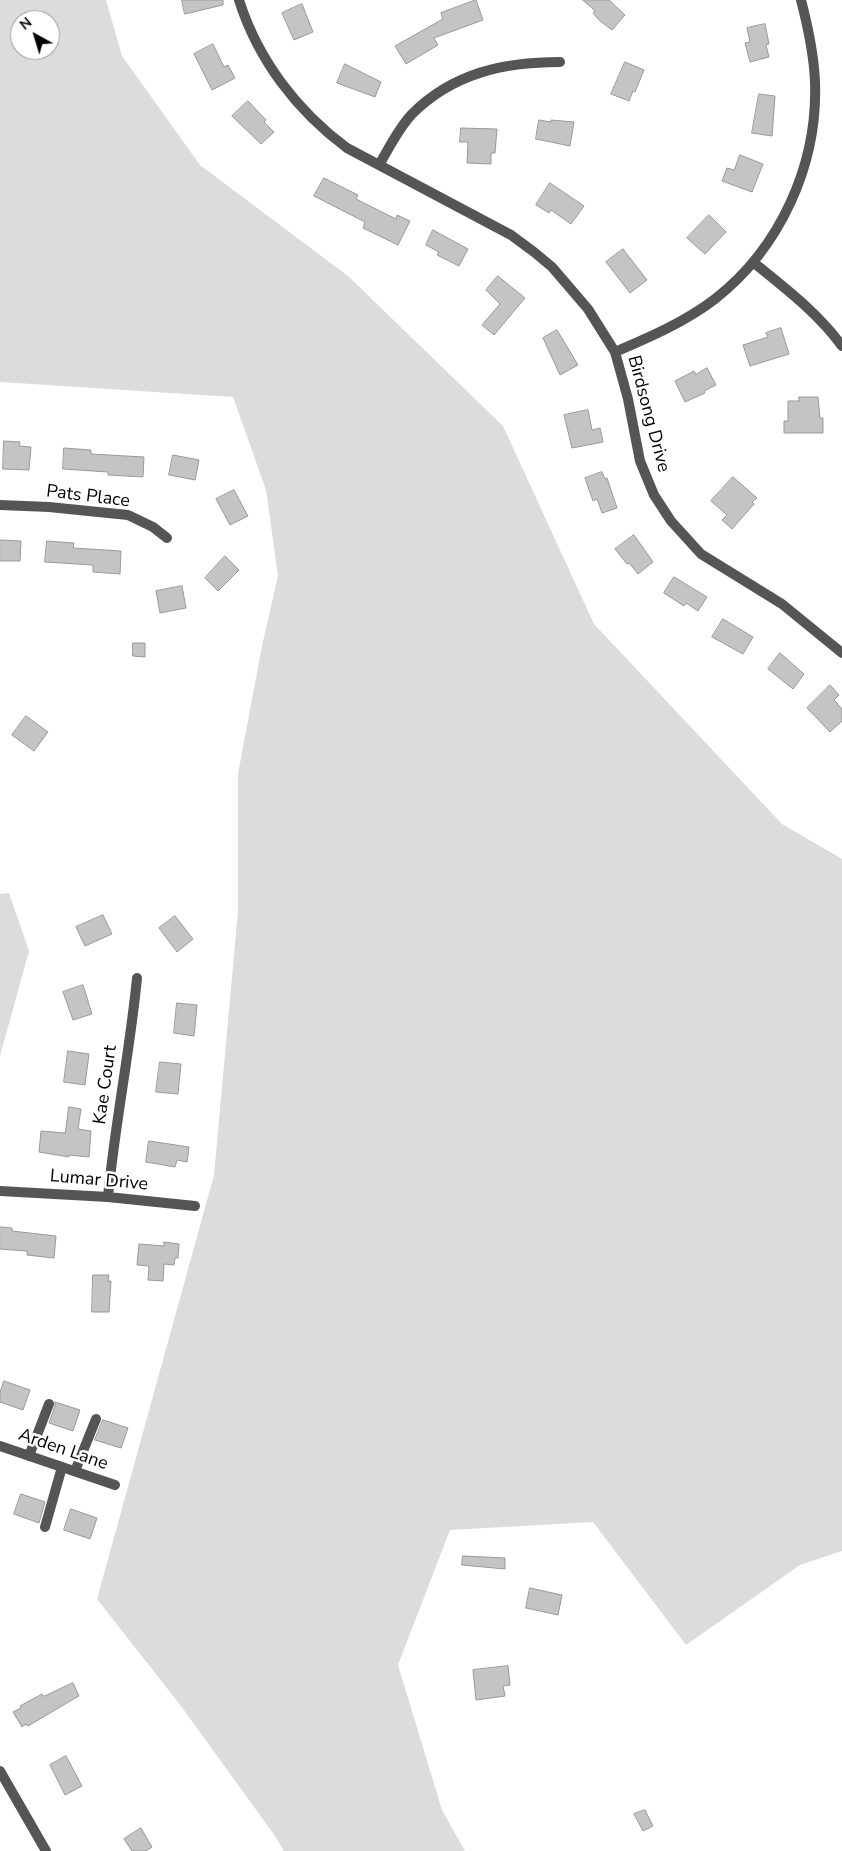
<!DOCTYPE html>
<html>
<head>
<meta charset="utf-8">
<style>
	body { margin:0 }
	#map { position:relative; width:842px; height:1851px; overflow:hidden; background:#fff; font-family:"Nunito Sans",sans-serif }
	canvas { display:block }
	.north { position:absolute; left:10px; top:10px; width:50px; height:50px; box-sizing:border-box; background:#fff; border:1px solid #999; border-radius:50%; rotate:321deg; font-size:14px; font-weight:700; line-height:20px; text-align:center; color:#000 }
	.north::after { content:''; display:block; margin:auto; width:18px; height:22px; background:#000; clip-path:polygon(50% 0,100% 100%,50% 72%,0 100%) }
</style>
</head>
<body>
<div id="map">
<canvas width="842" height="1851"></canvas>
<div class="north">N</div>
</div>
<script>
const context = document.querySelector('canvas').getContext('2d');
context.lineJoin = 'round';
function fillPath(path, color) { context.fillStyle = color; context.fill(path, 'evenodd'); }
function strokePath(path, color, width, dash) { context.strokeStyle = color; context.lineWidth = width; context.lineCap = dash ? 'butt' : 'round'; context.setLineDash(dash || []); context.stroke(path); }
function drawText(font, color, halo, rows, align = 'center') {
  context.font = font + ' "Nunito Sans",sans-serif'; context.lineWidth = 5; context.setLineDash([]); context.textBaseline = 'middle'; context.strokeStyle = halo; context.fillStyle = color; for (const [text, x, y, turn = 0] of rows) {
    context.save(); context.translate(x, y); context.rotate((+turn || 0) * Math.PI / 180); context.textAlign = isNaN(turn) ? turn : align; if (halo) context.strokeText(text, 0, 0); context.fillText(text, 0, 0); context.restore();
  }
}
fillPath(new Path2D(`
	M0 0H106L122 56 200 165 348 276 503 426 594 624 782 824 842 859V1551L800 1565 686 1645 593 1522 450 1530 398 1665 442 1810 465 1851H284L275 1836 181 1706 97 1599 214 1175 238 911V774L262 646 278 576 266 490 233 397 0 382ZM20 20H50V50H20Z
	M9 893 29 951 0 1056V894Z`), '#dcdcdc');
const building = new Path2D(`
	M182 0H223V5L185 14Z
	M476 0 483 20 434 38 438 45 406 64 395 46 443 19 441 13Z
	M583 0H609L625 15 612 30 599 20 593 13 595 11Z
	M302 4 313 32 294 40 282 13Z
	M765 24 769 44 766 45 769 57 750 62 745 43 750 42 747 28Z
	M213 44 224 67 228 65 235 78 212 90 194 54Z
	M625 62 644 70 635 92 633 91 629 101 611 94Z
	M345 64 381 82 375 97 337 83Z
	M759 94 775 96 772 136 752 133Z
	M248 101 266 120 264 122 274 132 261 144 232 116Z
	M539 120 551 122V120L574 122 570 146 536 139Z
	M461 128 497 129 495 153H491V164L467 163 468 142H460Z
	M740 155 763 164 752 192 722 181 727 168 734 170Z
	M324 178 358 195 356 199 396 219 397 215 410 221 398 245 363 228 365 222 314 196Z
	M550 183 584 206 571 224 551 210 549 213 536 205Z
	M709 215 726 232 705 254 687 238Z
	M433 230 468 249 459 266 437 255 439 252 426 245Z
	M623 249 647 280 630 293 606 262Z
	M498 276 525 298 494 335 482 325 500 304 486 290Z
	M781 328 789 354 750 366 743 345 768 337 766 333Z
	M557 330 578 365 560 375 543 338Z
	M707 368 716 385 704 391 705 393 685 402 675 381 694 371 696 374Z
	M799 397H818L820 418H823V433H784V421H788V401H799Z
	M588 410 592 430 600 428 603 442 572 448 564 415Z
	M4 441 20 442 19 446 31 447 29 470 3 469Z
	M64 448 91 450V454L144 457 143 477 108 475V472L63 469Z
	M173 455 199 460 195 480 169 475Z
	M602 472 605 479 607 478 617 508 602 513 597 499 593 501 585 478Z
	M733 477 757 498 752 502 754 504 732 529 722 520 727 515 711 501Z
	M234 490 248 516 230 525 216 499Z
	M634 535 653 562 638 574 629 563 627 564 615 549Z
	M0 540 21 541 20 561H0Z
	M47 541 74 543 73 548 121 551 120 574 93 572V565L45 562Z
	M225 556 239 570 218 591 205 578Z
	M674 577 707 597 698 611 686 603 684 606 664 593Z
	M182 586 186 608 160 613 156 591Z
	M723 619 753 637 743 654 712 637Z
	M133 643H145V657L133 656Z
	M780 653 804 674 793 689 768 669Z
	M830 685 839 695 834 700 842 709V721L830 732 807 708Z
	M26 716 48 732 34 751 12 735Z
	M103 915 112 934 85 946 76 927Z
	M175 916 193 939 177 952 159 928Z
	M83 985 92 1014 73 1020 63 992Z
	M177 1003 197 1005 194 1036 174 1033Z
	M68 1051 89 1054 85 1085 64 1082Z
	M160 1062 181 1064 178 1094 156 1092Z
	M69 1107 81 1109 78 1129 91 1131 89 1157 69 1155V1157L39 1152 41 1131 65 1133Z
	M149 1141 189 1147 187 1162 177 1160 175 1167 146 1162Z
	M0 1227 12 1228V1231L56 1236 54 1258 27 1255V1251L0 1249Z
	M164 1242 179 1244 178 1258H175L174 1265 164 1264 163 1281 148 1280 149 1266 137 1265 139 1244 164 1246Z
	M93 1275H109L108 1281H111L109 1312H92Z
	M4 1381 30 1390 23 1410 0 1402V1393Z
	M55 1402 80 1410 73 1431 49 1423 55 1406Z
	M103 1420 128 1428 121 1448 95 1440Z
	M21 1494 45 1502 39 1523 14 1514Z
	M71 1509 97 1518 90 1539 64 1530Z
	M463 1556 505 1558V1569L462 1565Z
	M530 1588 562 1595 558 1615 526 1608Z
	M508 1666 510 1685 503 1686 505 1696 476 1700 473 1670Z
	M73 1683 79 1696 77 1697 28 1726 26 1724 22 1727 13 1712 21 1708 20 1706 42 1694 44 1696Z
	M66 1756 82 1786 65 1795 50 1765Z
	M645 1810 653 1826 643 1831 634 1814Z
	M141 1828 152 1847 146 1851H132L124 1839Z`);
fillPath(building, '#c4c4c4');
strokePath(building, '#999', 1);
strokePath(new Path2D(`
	M239 0C258 60 297 111 347 148L511 235 534 252 552 267 588 309 615 352 628 399 640 461 654 495 671 521 701 554 782 604 842 653
	M379 165C389 148 398 129 412 114 453 73 504 62 560 62
	M753 262C785 288 818 313 842 346
	M615 352C650 337 685 322 715 299 780 248 818 165 815 82 814 55 808 27 801 0
	M0 505 49 507 128 515 153 527 167 538
	M0 1191 108 1197 195 1206
	M108 1197C115 1123 130 1051 137 978
	M0 1446 115 1485
	M29 1456 49 1404
	M75 1471 96 1419
	M45 1527 62 1467
	M0 1771 46 1851`), '#555', 10);
drawText('18px', '#000', '#fff', [
	["Birdsong Drive",648,414,75],
	["Pats Place",88,497,7],
	["Kae Court",106,1085,-82],
	["Lumar Drive",99,1181,5],
	["Arden Lane",63,1450,19]
]);
</script>
</body>
</html>
